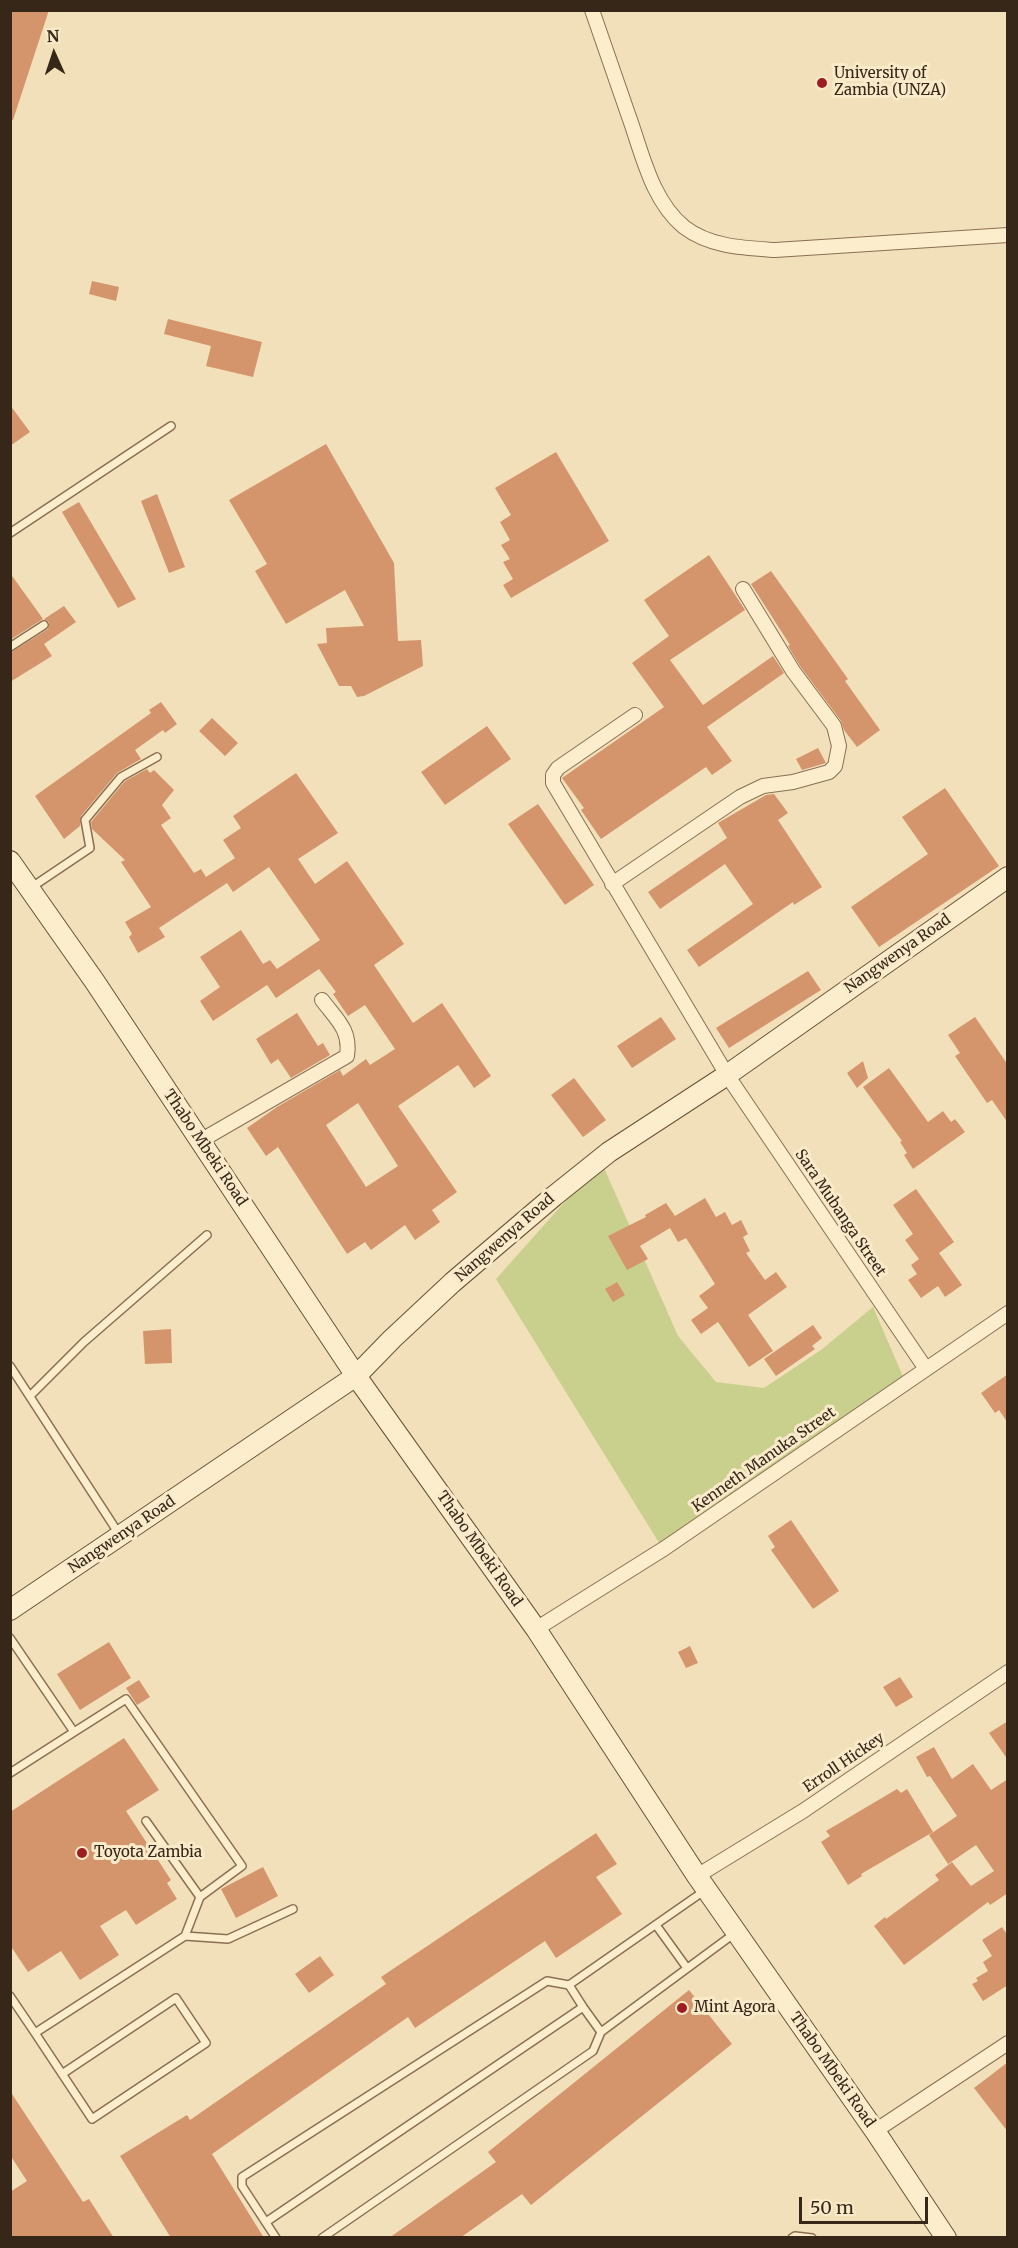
<!DOCTYPE html>
<html>
<head>
<meta charset="utf-8">
<style>
	body { margin:0 }
	#map { position:relative; width:1018px; height:2248px; overflow:hidden; background:#f2e0ba; font-family:Merriweather,serif }
	canvas { display:block }
	.frame { position:absolute; inset:0; border:12px solid #372719; pointer-events:none }
	.north { position:absolute; left:24px; top:24px; width:60px; height:60px; -webkit-text-stroke:4px #f9eaca; paint-order:stroke; rotate:357deg; font-size:16px; font-weight:700; line-height:24px; text-align:center; color:#372719 }
	.north::after { content:''; display:block; margin:auto; width:21px; height:27px; background:#372719; clip-path:polygon(50% 0,100% 100%,50% 72%,0 100%) }
	.scale { position:absolute; left:799px; top:2197px; width:129px; height:27px; box-sizing:border-box; border:3px solid #372719; border-top:0; padding-left:8px; font-size:18px; line-height:21px; white-space:nowrap; color:#372719; -webkit-text-stroke:4px #f9eaca; paint-order:stroke }
</style>
</head>
<body>
<div id="map">
<canvas width="1018" height="2248"></canvas>
<div class="frame"></div>
<div class="north">N</div>
<div class="scale">50 m</div>
</div>
<script>
const context = document.querySelector('canvas').getContext('2d');
context.lineJoin = 'round';
function fillPath(path, color) { context.fillStyle = color; context.fill(path, 'evenodd'); }
function strokePath(path, color, width, dash) { context.strokeStyle = color; context.lineWidth = width; context.lineCap = dash ? 'butt' : 'round'; context.setLineDash(dash || []); context.stroke(path); }
function drawText(font, color, halo, rows, align = 'center') {
  context.font = font + ' Merriweather,serif'; context.lineWidth = 6; context.setLineDash([]); context.textBaseline = 'middle'; context.strokeStyle = halo; context.fillStyle = color; for (const [text, x, y, turn = 0] of rows) {
    context.save(); context.translate(x, y); context.rotate((+turn || 0) * Math.PI / 180); context.textAlign = isNaN(turn) ? turn : align; if (halo) context.strokeText(text, 0, 0); context.fillText(text, 0, 0); context.restore();
  }
}
fillPath(new Path2D(`
	M601 1161 678 1336 716 1382 764 1388 821 1350 873 1307 905 1381 661 1546 496 1279Z`), '#c9d08d');
fillPath(new Path2D(`
	M10 10H49L13 120H10Z
	M92 281 119 287 116 301 89 294Z
	M168 319 262 342 253 377 206 366 211 346 164 334Z
	M10 405 30 432 10 446Z
	M326 444 394 563 398 641 421 640 423 666 364 696 357 697 351 686H339L317 644 327 643 326 628 364 626 345 590 286 624 255 571 267 564 229 500Z
	M556 452 609 541 511 598 503 585 513 579 503 562 510 559 501 545 510 540 500 522 511 515 495 488Z
	M157 494 185 567 169 573 141 501Z
	M79 502 136 599 118 608 62 512Z
	M709 555 745 610 670 660 703 705 773 656 784 673 707 727 732 761 712 775 706 767 601 839 581 810 584 808 562 778 664 707 632 663 669 636 644 600Z
	M771 571 848 679 845 681 880 730 857 747 844 730 841 721 800 666 788 646 790 645 751 584Z
	M10 573 43 619 10 640Z
	M64 606 76 622 44 644 52 656 10 682V653L48 629 49 622 44 619Z
	M161 702 177 724 165 733 163 730 135 750 141 759 117 773 81 816 80 826 64 839 35 796 151 713 149 710Z
	M212 718 238 743 225 756 199 731Z
	M487 726 511 759 445 805 421 772Z
	M818 748 826 763 802 770 796 759Z
	M147 769 150 773 154 770 174 790 162 805 171 818 161 825 194 873 201 869 206 877 235 858 223 840 241 828 233 816 296 773 338 833 298 859 315 884 347 861 404 944 374 965 413 1023 442 1003 491 1076 474 1088 458 1065 398 1106 457 1192 432 1210 440 1222 415 1240 405 1225 371 1250 365 1242 347 1254 278 1147 266 1156 247 1128 277 1107 340 1070 343 1076 366 1059 370 1065 395 1049 365 1005 348 1016 333 994 336 992 319 969 276 998 267 985 213 1021 200 1001 220 987 200 957 241 930 263 964 270 960 277 969 320 940 269 867 233 892 227 883 159 928 165 937 138 953 129 937 132 934 125 922 151 907 121 862 125 860 92 829 91 822 125 781ZM358 1103 398 1166 366 1187 326 1125Z
	M945 788 999 866 879 947 851 907 928 854 902 817Z
	M774 794 788 813 778 820 822 887 794 905 793 902 699 967 687 950 753 904 725 864 660 909 648 892 727 838 718 823 766 795Z
	M538 804 594 885 565 905 508 824Z
	M808 971 821 990 729 1048 716 1028Z
	M297 1013 318 1046 323 1043 330 1055 291 1078 278 1059 271 1064 256 1039Z
	M661 1017 676 1039 632 1068 617 1046Z
	M975 1017 1008 1065V1123L992 1100 987 1103 955 1056 960 1053 948 1035Z
	M863 1061 868 1078 857 1088 847 1073Z
	M889 1068 928 1122 943 1111 951 1122 955 1119 965 1132 913 1169 904 1155 907 1153 900 1142 902 1141 863 1087Z
	M574 1078 606 1120 583 1137 551 1095Z
	M916 1189 954 1242 939 1253 962 1285 945 1297 938 1286 921 1298 908 1280 917 1274 911 1265 919 1259 905 1240 913 1234 893 1205Z
	M705 1198 716 1217 725 1212 732 1225 741 1220 748 1234 743 1237 750 1251 746 1253 765 1280 776 1272 787 1287 748 1315 773 1351 749 1367 718 1322 701 1334 691 1320 708 1308 699 1296 715 1284 686 1238 678 1242 670 1228 640 1246 648 1259 627 1270 608 1236 646 1217 645 1215 666 1203 675 1216Z
	M617 1282 625 1295 613 1302 605 1289Z
	M813 1325 822 1338 812 1346 815 1349 776 1376 764 1359Z
	M171 1329 172 1363 145 1364 143 1331Z
	M1008 1374V1423L999 1410 995 1413 981 1393Z
	M791 1520 839 1591 813 1609 771 1550 775 1547 768 1536Z
	M109 1642 131 1678 80 1710 57 1674Z
	M690 1646 698 1663 686 1668 678 1652Z
	M900 1677 913 1697 896 1707 883 1687Z
	M139 1680 150 1697 137 1705 126 1688Z
	M1008 1721V1760L989 1733Z
	M124 1738 159 1790 126 1811 171 1880 167 1883 177 1899 136 1925 126 1910 100 1926 119 1955 80 1980 61 1951 28 1972 10 1945V1812Z
	M934 1747 952 1779 973 1764 991 1790 1008 1779V1893L990 1905 988 1902 904 1965 874 1926 885 1917 886 1919 939 1880 935 1875 952 1862 971 1886 994 1871 976 1845 948 1864 929 1835 957 1816 930 1776 927 1777 916 1757Z
	M897 1789 901 1793 907 1789 933 1832 861 1874 862 1876 848 1885 821 1842 830 1836 826 1831Z
	M596 1833 617 1864 596 1877 622 1914 556 1958 545 1941 415 2028 408 2017 212 2154 264 2238H171L120 2156 187 2115 190 2120 386 1984 381 1977Z
	M263 1867 278 1896 236 1918 221 1889Z
	M1002 1927 1008 1936V1985L983 2001 972 1984 978 1981 976 1978 988 1971 983 1962 992 1956 982 1940Z
	M320 1956 334 1975 309 1993 295 1974Z
	M689 1990 732 2044 531 2205 522 2194 460 2238H389L496 2162 488 2152Z
	M1008 2062V2132L974 2088Z
	M10 2091 83 2202 89 2199 114 2238H10V2192L27 2181 10 2155Z`), '#d4956c');
const service = new Path2D(`
	M10 533 171 426
	M10 647 44 625
	M32 887 90 848 85 820 121 777 157 757
	M10 1366 119 1534
	M31 1395 84 1342 207 1235
	M10 1638 74 1732 10 1773
	M146 1821 200 1897
	M656 1925 687 1968
	M185 1936 228 1939 293 1909
	M569 1985 583 2007
	M10 1996 35 2033 185 1936 200 1897 242 1866 126 1699 74 1732
	M35 2033 92 2119 206 2043 176 1998 62 2074
	M266 2222 583 2007 601 2032
	M276 2238 242 2186V2177L547 1981 569 1985 704 1891
	M322 2238 593 2051 601 2032 735 1933
	M792 2238 795 2236 812 2238`);
const minor = new Path2D(`
	M592 10C604 45 616 79 628 114 642 152 651 200 684 227 710 247 744 248 775 250L1008 235
	M635 715 558 768 553 775V783L727 1075 926 1369
	M612 884 740 797 763 786 793 782 829 772 835 766 839 746 834 726 793 671 743 589
	M200 1141 347 1056C351 1030 337 1020 322 1000
	M536 1629 665 1548 1008 1313
	M697 1876 803 1811 1008 1672
	M875 2131 1008 2043`);
const secondary = new Path2D(`
	M10 861 95 982 356 1376 536 1629 697 1876 875 2131 946 2238
	M10 1610 356 1376 392 1339 453 1282 554 1196 609 1152 727 1075 1008 877`);
strokePath(service, '#8a6f53', 10);
strokePath(minor, '#8a6f53', 16);
strokePath(secondary, '#6b5036', 22);
strokePath(service, '#fcedcd', 7);
strokePath(minor, '#fcedcd', 14);
strokePath(secondary, '#fcedcd', 20);
for (const [x, y, r, color] of [
	[822,83,6,"#9e1d20"],
	[82,1853,6,"#9e1d20"],
	[682,2008,6,"#9e1d20"]
]) { const dot = new Path2D(); dot.arc(x, y, r, 0, 2 * Math.PI); context.fillStyle = color; context.fill(dot); strokePath(dot, '#f9eaca', 2); }
drawText('15px', '#372719', '#f9eaca', [
	["University of",834,74],
	["Zambia (UNZA)",834,91],
	["Toyota Zambia",94,1853],
	["Mint Agora",694,2008]
], 'left');
drawText('15px', '#372719', '#f9eaca', [
	["Nangwenya Road",898,954,-35],
	["Thabo Mbeki Road",205,1148,56],
	["Sara Mubanga Street",840,1213,56],
	["Nangwenya Road",505,1238,-41],
	["Kenneth Manuka Street",764,1460,-35],
	["Nangwenya Road",122,1535,-34],
	["Thabo Mbeki Road",479,1549,55],
	["Erroll Hickey",844,1763,-34],
	["Thabo Mbeki Road",832,2070,55]
]);
</script>
</body>
</html>
